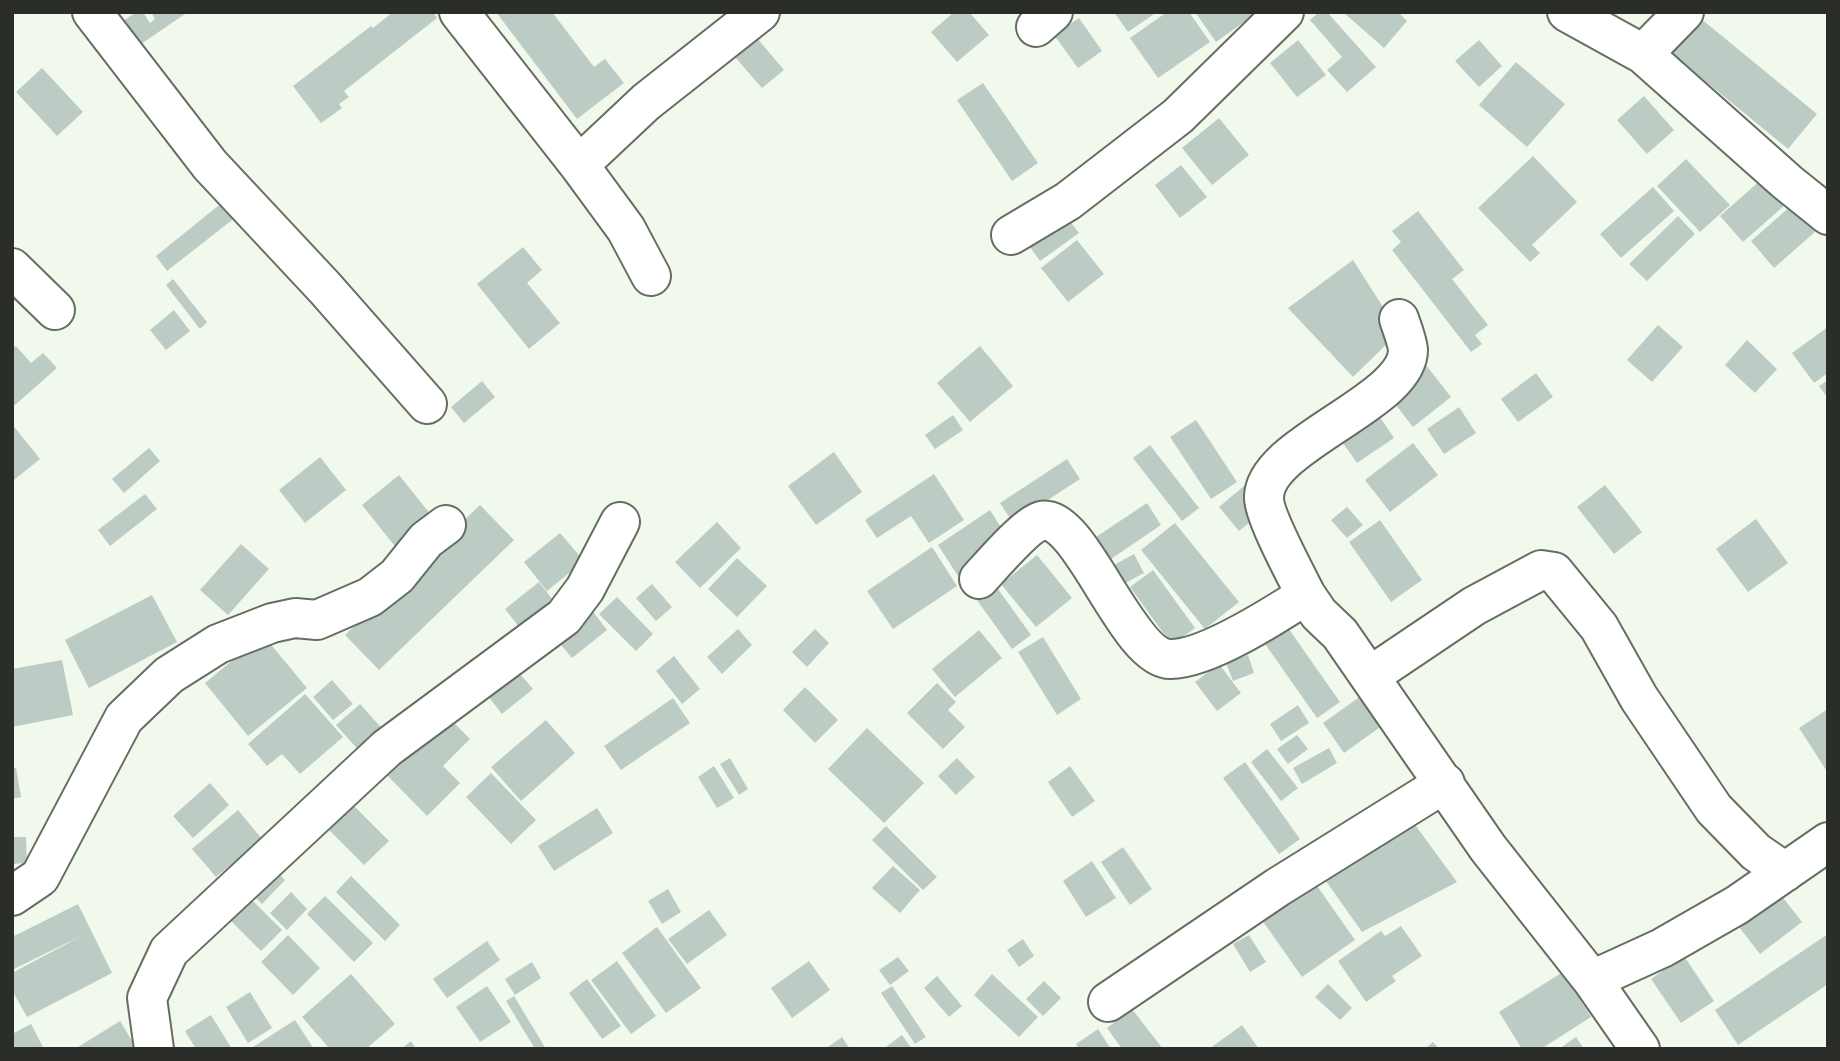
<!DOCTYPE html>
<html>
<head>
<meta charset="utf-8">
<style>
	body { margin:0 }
	#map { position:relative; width:1840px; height:1061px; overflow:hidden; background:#f1f9ec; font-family:Manrope,sans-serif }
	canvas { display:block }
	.frame { position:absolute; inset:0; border:14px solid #2a2d28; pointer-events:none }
</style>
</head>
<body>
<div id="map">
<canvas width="1840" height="1061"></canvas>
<div class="frame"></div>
</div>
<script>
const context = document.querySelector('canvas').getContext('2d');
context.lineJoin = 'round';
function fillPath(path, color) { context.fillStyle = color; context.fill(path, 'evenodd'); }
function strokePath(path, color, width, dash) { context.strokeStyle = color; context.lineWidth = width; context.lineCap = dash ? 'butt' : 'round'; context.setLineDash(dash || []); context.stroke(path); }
fillPath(new Path2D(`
	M136 12H143L150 23 155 19 151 12H188L138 46 122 22Z
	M393 12H433L437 18 344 91 349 97 339 104 342 108 321 123 293 86 371 26 373 28Z
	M496 12H552L594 67 605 59 624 83 577 119Z
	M954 12H969L989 35 957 62 931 32Z
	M1114 12H1157L1128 32Z
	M1167 12H1189L1210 42 1158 78 1130 38Z
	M1195 12H1258L1216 42Z
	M1319 12H1327L1376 67 1347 92 1327 70 1342 57 1310 20Z
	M1343 12H1398L1407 21 1384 48Z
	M1694 13 1817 114 1788 149 1665 48Z
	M1079 18 1102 51 1078 68 1054 35Z
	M756 37 784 70 762 88 734 56Z
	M1298 40 1326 75 1297 97 1270 63Z
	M1479 40 1502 66 1479 87 1455 61Z
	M1516 62 1565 104 1527 147 1479 105Z
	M42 68 83 112 57 136 16 92Z
	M983 83 1038 163 1012 181 957 100Z
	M1644 96 1674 130 1647 154 1617 120Z
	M1219 118 1249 155 1212 185 1182 148Z
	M1533 156 1577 202 1532 245 1540 253 1530 262 1478 208Z
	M1686 159 1730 205 1700 232 1657 186Z
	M1181 165 1207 197 1180 218 1155 185Z
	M1763 178 1786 204 1743 242 1720 216Z
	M1653 187 1674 211 1621 258 1600 234Z
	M229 197 241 213 167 271 156 256Z
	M1792 205 1815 232 1774 268 1751 241Z
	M1418 211 1464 270 1452 279 1488 325 1475 335 1482 344 1471 352 1392 250 1401 242 1392 231Z
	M1678 216 1695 234 1647 281 1629 264Z
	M1069 220 1079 233 1040 261 1030 247Z
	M1077 240 1104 274 1068 302 1041 268Z
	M523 247 542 270 527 283 560 323 529 349 477 284Z
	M1353 260 1399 332 1353 377 1288 308Z
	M173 279 207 322 200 329 166 285Z
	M174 310 190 331 166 350 150 330Z
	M1658 325 1683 347 1652 382 1627 360Z
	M1828 327V373L1814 383 1792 353Z
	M1747 340 1777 369 1755 393 1725 365Z
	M16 346 31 363 43 353 57 368 15 405 12 403V349Z
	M980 346 1013 386 970 422 937 383Z
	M1426 365 1451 397 1413 427 1388 395Z
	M1536 373 1553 397 1518 422 1501 399Z
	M1828 380V398L1819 386Z
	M482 381 495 397 464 423 451 407Z
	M1459 407 1476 433 1444 454 1427 429Z
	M1374 408 1394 438 1357 463 1336 433Z
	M953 415 963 430 935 449 925 435Z
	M1196 420 1237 482 1211 499 1170 437Z
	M12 424 40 459 14 480 12 477Z
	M1413 443 1438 475 1390 512 1365 480Z
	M1150 445 1199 508 1182 521 1133 458Z
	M149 448 160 461 124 493 112 479Z
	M834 452 862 492 816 525 788 486Z
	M320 457 346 490 305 523 279 490Z
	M1067 459 1080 479 1013 523 1000 503Z
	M934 474 964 520 929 543 911 516 877 538 865 520Z
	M399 475 435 520 398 550 362 505Z
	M1605 485 1642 532 1614 554 1577 507Z
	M1244 486 1264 511 1239 531 1219 507Z
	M145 494 157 509 110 546 98 530Z
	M1147 503 1161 525 1111 559 1096 537Z
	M480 505 514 540 379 670 345 635Z
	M1347 507 1363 525 1347 538 1331 520Z
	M990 510 1007 537 995 551 958 576 938 545Z
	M1756 519 1788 563 1748 592 1716 549Z
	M1380 520 1422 580 1391 602 1349 542Z
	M717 522 741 548 700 588 675 562Z
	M1175 523 1239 602 1205 629 1141 550Z
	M560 533 584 561 547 591 524 562Z
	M241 544 269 569 228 615 200 590Z
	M932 547 957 586 893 629 867 591Z
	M1134 554 1144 573 1122 585 1112 566Z
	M1037 555 1072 598 1036 627 1001 584Z
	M737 558 767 586 737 617 708 589Z
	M1153 570 1195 628 1172 645 1130 587Z
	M539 582 553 600 519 627 505 609Z
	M993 582 1031 635 1012 649 974 596Z
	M652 584 672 607 656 621 636 598Z
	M152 595 177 642 89 688 65 640Z
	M617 597 653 634 636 651 599 614Z
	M588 605 607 630 572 658 552 634Z
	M1286 625 1340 702 1317 718 1263 641Z
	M738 629 752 645 722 674 707 657Z
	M815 629 829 643 807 667 792 652Z
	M979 630 1002 658 955 697 932 669Z
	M263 635 307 688 248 736 205 683Z
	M1043 637 1081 699 1057 715 1018 652Z
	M1248 655 1254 673 1233 681 1226 663Z
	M674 656 700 689 682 704 656 671Z
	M62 660 73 715 12 727V669Z
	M1219 664 1241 693 1217 711 1195 682Z
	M514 667 533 689 502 714 484 691Z
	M332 680 353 704 333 720 313 697Z
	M937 683 956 702 948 710 965 727 943 749 907 713Z
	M805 687 838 720 815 743 783 710Z
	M1365 693 1386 723 1344 753 1323 723Z
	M305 694 343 737 300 774 282 754 267 766 248 744Z
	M673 698 690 723 621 770 604 746Z
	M360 704 387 734 363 755 336 725Z
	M1298 705 1309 723 1281 741 1270 724Z
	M1828 709V773L1799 728Z
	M444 713 470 739 443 766 460 783 427 816 384 772Z
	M546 720 575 753 521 801 491 767Z
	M867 728 924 783 884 823 828 769Z
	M1297 735 1308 749 1288 764 1277 749Z
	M1329 748 1337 763 1302 784 1293 768Z
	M1267 749 1298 788 1281 801 1251 762Z
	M730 758 748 789 739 795 720 764Z
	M957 758 975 777 956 795 938 776Z
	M1245 762 1300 839 1279 854 1223 778Z
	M714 766 734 798 717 808 698 777Z
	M1070 766 1095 801 1072 817 1048 782Z
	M12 768H16L21 797 12 799Z
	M491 773 536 820 511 844 466 797Z
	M210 783 229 805 193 838 173 816Z
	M347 799 389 841 364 865 323 824Z
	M597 808 613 833 554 871 538 846Z
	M238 810 262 839 216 877 192 849Z
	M1413 822 1457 882 1362 932 1321 874Z
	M886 826 937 877 923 890 872 840Z
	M12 837H26L27 863 12 864Z
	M1123 847 1152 889 1130 905 1101 862Z
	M1092 861 1116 898 1086 917 1063 881Z
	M268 863 285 880 262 904 244 886Z
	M893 866 920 890 900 913 872 888Z
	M351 876 400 925 385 941 336 892Z
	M1315 883 1355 940 1302 977 1262 920Z
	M240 888 282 930 261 951 219 909Z
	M668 889 681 912 662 924 648 901Z
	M291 892 307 909 287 930 270 913Z
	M1781 895 1802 922 1760 954 1739 927Z
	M325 896 373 943 354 962 307 914Z
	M78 904 112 973 27 1017 12 990V973L83 935 12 970V937Z
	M709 910 727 935 687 964 668 939Z
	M1401 926 1422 956 1392 976 1396 981 1366 1002 1338 961 1381 931 1385 936Z
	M657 927 701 988 666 1013 622 953Z
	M1828 934V984L1738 1045 1715 1010Z
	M288 935 320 968 293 995 261 962Z
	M1249 935 1266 962 1250 972 1233 944Z
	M1023 939 1034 956 1019 967 1007 950Z
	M487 941 500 960 447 998 433 979Z
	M1684 956 1714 1001 1681 1023 1651 979Z
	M898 957 909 971 890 985 879 970Z
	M617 961 656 1016 631 1034 591 980Z
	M809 961 830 990 792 1018 771 988Z
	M532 962 541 978 515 995 505 979Z
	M1563 972 1591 1017 1541 1049H1522L1499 1012Z
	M351 974 395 1024 366 1049H330L302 1017Z
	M992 974 1038 1017 1019 1037 974 995Z
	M937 976 962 1006 949 1017 924 988Z
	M587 979 621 1026 602 1039 569 993Z
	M1044 981 1061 998 1043 1016 1026 999Z
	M1328 984 1352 1008 1340 1020 1315 997Z
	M487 986 511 1022 480 1042 456 1007Z
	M892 986 926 1037 915 1044 881 993Z
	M250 992 272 1028 248 1043 226 1007Z
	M514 996 546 1049H535L506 1001Z
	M1132 1009 1163 1049H1122L1107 1028Z
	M211 1015 232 1049H196L185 1031Z
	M295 1020 314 1049H254L253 1047Z
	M120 1021 137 1049H75Z
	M31 1024 44 1049H12V1034Z
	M1242 1025 1259 1049H1209Z
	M1098 1029 1111 1049H1079L1076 1044Z
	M902 1035 912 1049H883Z
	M842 1037 850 1049H825Z
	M1576 1037 1584 1049H1559Z
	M411 1041 416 1049H401Z
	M1433 1042 1439 1049H1425Z`), '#bcccc5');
const minor = new Path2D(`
	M92 12 210 165 325 288 427 404
	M459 12 579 165 646 102 760 12
	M1567 12 1643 54 1787 182 1828 215
	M1036 27 1053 12
	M1643 54 1684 12
	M579 165 626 229 651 276
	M1011 235 1068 201 1178 116 1284 12
	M12 268 55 310
	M979 579C991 566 1026 525 1041 521 1080 511 1127 660 1171 659 1207 659 1275 615 1306 595L1319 614 1340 634 1488 848 1592 980 1640 1049
	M1306 595C1296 575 1264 516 1264 498 1263 444 1408 403 1408 350 1407 340 1402 328 1399 319
	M1370 676 1474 606 1541 570 1554 572 1599 627 1639 698 1714 809 1756 852 1785 872
	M12 896 40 877 124 718 169 675 218 644 272 623 295 618 317 620 370 597 397 576 426 540 446 525
	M1592 980 1662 948 1737 905 1828 842
	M1108 1002 1278 887 1445 783
	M154 1049 147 998 169 951 387 748 564 617 585 589 620 522`);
strokePath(minor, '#666d61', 42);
strokePath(minor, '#fff', 38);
</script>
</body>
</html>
